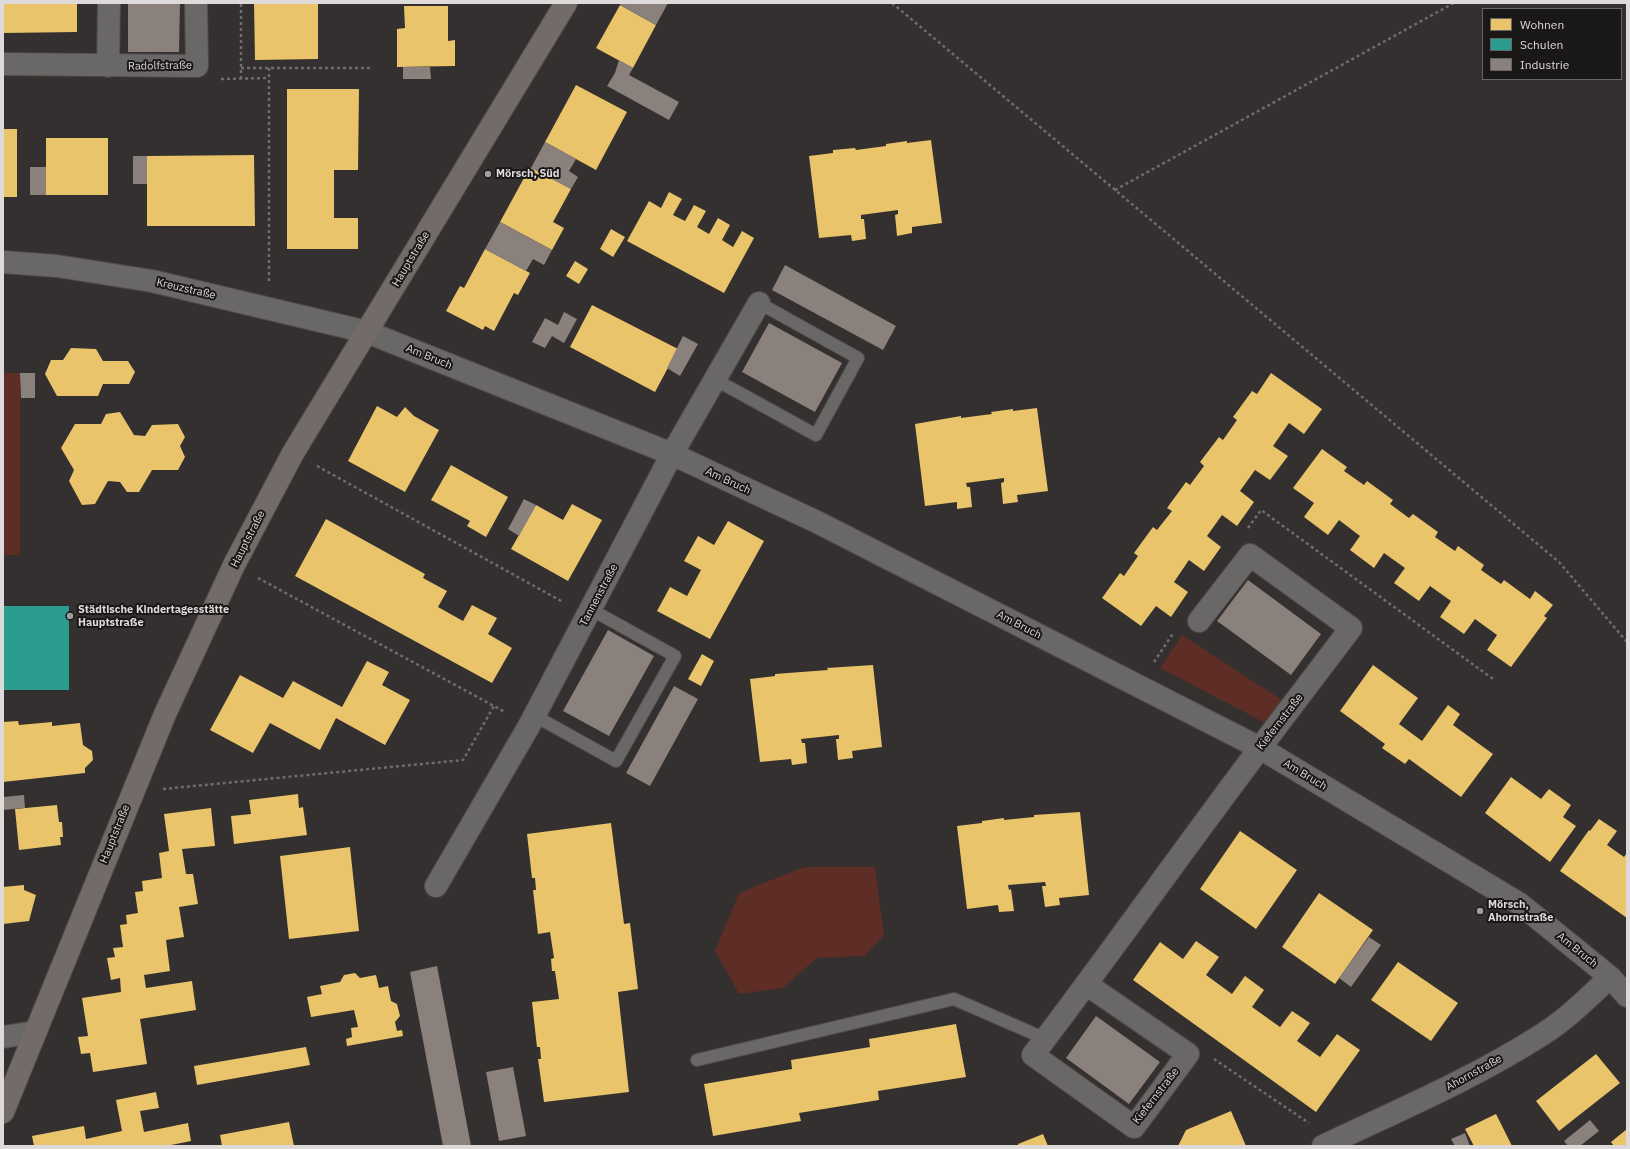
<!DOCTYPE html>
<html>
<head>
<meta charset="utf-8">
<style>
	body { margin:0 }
	#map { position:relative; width:1630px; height:1149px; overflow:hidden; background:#33302f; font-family:"IBM Plex Sans",sans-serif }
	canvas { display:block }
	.frame { position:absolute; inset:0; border:4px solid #dedada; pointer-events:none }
	.legend { position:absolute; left:1482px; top:8px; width:140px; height:72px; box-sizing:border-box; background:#1a1717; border:1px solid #686565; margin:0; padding:5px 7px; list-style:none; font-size:12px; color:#dedada }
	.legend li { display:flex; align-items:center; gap:8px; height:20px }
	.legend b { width:20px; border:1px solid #686565 }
</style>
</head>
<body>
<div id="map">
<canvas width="1630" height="1149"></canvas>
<div class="frame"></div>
<ul class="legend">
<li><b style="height:11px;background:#e9c46a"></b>Wohnen</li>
<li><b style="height:11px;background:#2a9d8f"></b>Schulen</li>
<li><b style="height:11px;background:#8a817c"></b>Industrie</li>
</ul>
</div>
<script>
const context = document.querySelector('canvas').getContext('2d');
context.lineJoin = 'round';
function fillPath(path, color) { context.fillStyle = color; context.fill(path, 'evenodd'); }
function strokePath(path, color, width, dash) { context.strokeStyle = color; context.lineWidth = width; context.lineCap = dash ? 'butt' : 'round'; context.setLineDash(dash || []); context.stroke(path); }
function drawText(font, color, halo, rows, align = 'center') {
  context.font = font + ' "IBM Plex Sans",sans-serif'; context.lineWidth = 4; context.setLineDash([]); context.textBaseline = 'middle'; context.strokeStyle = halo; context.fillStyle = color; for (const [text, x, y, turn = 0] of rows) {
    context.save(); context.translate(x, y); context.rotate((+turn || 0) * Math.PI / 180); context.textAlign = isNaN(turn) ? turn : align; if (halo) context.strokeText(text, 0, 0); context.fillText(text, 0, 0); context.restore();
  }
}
fillPath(new Path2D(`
	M3 373H20V555H3Z
	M1182 635 1285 702 1269 725 1160 668Z
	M804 867H875L884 935 865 956 817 958 783 988 739 994 715 951 739 893Z`), '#5d2d26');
fillPath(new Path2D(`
	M3 3H77V32L3 33Z
	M254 3H318V59L255 60Z
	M620 5 656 25 633 68 596 48Z
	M404 6H448V41L455 40V66L397 67V29L405 28Z
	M576 85 627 112 596 170 545 142Z
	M287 89H359L358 170H334V218H358V249H287Z
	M3 129H17V197H3Z
	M46 138H108V195H46Z
	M931 140 942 223 912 227V233L897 236 895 215 898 214V210L861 215V219H864L866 239 852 241 851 235 819 238 809 156 833 153V150L855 148 856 150 886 146V144L907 141V143Z
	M254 155 255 226H147V156Z
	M530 167 571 189 553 222 564 228 552 250 500 222Z
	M669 192 682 199 673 215 685 221 694 205 706 211 697 227 709 234 718 218 730 225 722 240 733 247 742 231 754 238 724 293 627 241 649 201 661 208Z
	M611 229 625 237 613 257 600 249Z
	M485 249 530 273 518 295 514 293 494 331 485 326 483 330 446 311 460 286 464 288Z
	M575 261 588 269 579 284 566 276Z
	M592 305 678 349 655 392 570 347Z
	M71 348 96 349 103 361H128L135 372 129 384H103L98 396H57L45 374 51 360H63Z
	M1271 373 1322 409 1304 434 1289 423 1273 446 1288 456 1270 480 1255 470 1240 491 1254 502 1237 526 1222 515 1207 536 1221 547 1204 571 1189 560 1174 582 1188 592 1171 617 1156 606 1141 626 1102 598 1120 573 1124 576 1138 556 1134 553 1153 527 1157 530 1172 511 1167 508 1186 482 1190 485 1204 466 1200 462 1219 437 1223 440 1237 420 1233 417 1252 391 1257 394Z
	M377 406 397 417 405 407 414 416 439 430 405 492 348 461Z
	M1037 408 1048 491 1017 495 1018 502 1003 504 1001 483 1004 482V478L966 483 967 487H970L972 507 957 509V502L925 506 915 424 961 416V418L992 414 991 412 1013 409V411Z
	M120 412 134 435 145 436 152 425 178 424 185 437 180 446 185 457 178 470H152L139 492H127L120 482 108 481 95 504 82 505 69 481 74 470 61 448 75 424H101L106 414Z
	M1322 449 1347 467 1344 471 1364 485 1367 481 1393 500 1390 504 1409 518 1413 514 1438 532 1435 537 1455 551 1458 546 1484 565 1481 570 1501 584 1504 580 1530 599 1535 591 1553 605 1544 616 1547 618 1511 667 1487 650 1497 635 1475 619 1464 634 1440 617 1451 601 1430 586 1419 601 1394 583 1405 568 1384 553 1374 568 1350 550 1360 536 1339 520 1328 535 1304 517 1314 503 1293 488Z
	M451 465 508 497 486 537 467 526 470 521 431 500Z
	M572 504 602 520 568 581 511 549 536 505 563 520Z
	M326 519 425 574 423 578 447 591 438 607 463 621 472 605 497 618 488 634 512 648 492 683 295 576Z
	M728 521 764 541 710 639 657 611 670 587 687 596 701 570 684 561 698 536 714 545Z
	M702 654 714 661 701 686 688 679Z
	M367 661 389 672 382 685 410 700 385 745 336 718 320 750 270 723 253 753 210 730 240 675 283 698 293 681 342 707Z
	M873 665 882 747 852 751 853 758 838 760 836 739H839V735L801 739 802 743H805L807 763 792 765 791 759 760 762 750 679 775 676V674L828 670 827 668Z
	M1373 665 1418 698 1399 724 1422 741 1448 705 1460 714 1453 725 1493 754 1461 797 1409 759 1405 764 1382 748 1385 744 1340 711Z
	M18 721 19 725 52 722V726L80 723 83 745 92 751 93 760 85 768V773L3 782V722Z
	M1511 777 1541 799 1549 789 1571 805 1563 817 1576 826 1550 862 1485 813Z
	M298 794 299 808 303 807 307 835 234 844 231 816 251 814 249 800Z
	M57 805 59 822H62L63 837H60L61 845 19 850 15 809Z
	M211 808 215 846 182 849 186 874H193L198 904 179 907 184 937 166 940 170 971 144 975 146 988 192 981 196 1010 140 1019 147 1064 93 1072 90 1053 81 1054 78 1037 88 1036 82 998 121 992 120 978 111 980 107 958 115 957 113 948 123 947 120 925 127 924 126 915 138 913 135 892 143 891 142 881 162 878 159 853 169 851 164 814Z
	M1080 812 1089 895 1059 898 1060 905 1045 907 1042 886H1046L1045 882 1008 885 1009 890 1011 889 1014 911 999 912 998 905 967 909 957 826 982 823V821L1004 818V820L1034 817V815Z
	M1599 819 1617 831 1607 845 1624 857 1627 853V918L1560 871 1589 830 1590 831Z
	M611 823 624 924 630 923 638 989 618 992 629 1092 544 1102 538 1059H541L540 1047H537L532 1002 559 999 555 971H552L551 959 554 958 550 932 538 934 533 890H536L535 878H532L527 834Z
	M1240 831 1297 870 1256 929 1200 889Z
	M350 847 359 931 289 939 280 856Z
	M24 885V890L36 895 29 921 3 924V887Z
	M1319 893 1373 930 1335 984 1282 947Z
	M1196 941 1219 957 1206 975 1232 994 1245 976 1264 990 1252 1007 1280 1027 1292 1011 1310 1023 1297 1041 1320 1057 1337 1034 1360 1050 1316 1112 1133 980 1160 942 1183 959Z
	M1398 962 1458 1003 1431 1041 1371 1000Z
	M355 973 360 978 376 975 379 988 388 986 391 1001 397 1004 400 1016 395 1022 397 1031 402 1030 403 1036 347 1046 346 1039 352 1037 351 1028 358 1027 354 1010 311 1017 307 997 322 994 320 986 340 982 344 975Z
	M956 1024 966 1077 878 1091 879 1100 799 1113 801 1121 713 1136 704 1084 792 1069 791 1060 870 1047 869 1039Z
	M306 1047 310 1065 197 1085 194 1066Z
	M1596 1054 1620 1083 1559 1131 1536 1101Z
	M156 1092 159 1108 140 1111 144 1132 188 1123 191 1141 166 1146H34L32 1136 84 1126 86 1139 122 1131 116 1100Z
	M1231 1111 1246 1146H1178L1186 1130Z
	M1496 1114 1512 1146H1474L1465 1129Z
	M289 1122 294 1146H222L220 1135Z
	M1627 1129V1146H1614L1611 1142Z
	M1043 1134 1048 1146H1019L1018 1144Z`), '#e9c46a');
fillPath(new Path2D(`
	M3 606H69V690H3Z`), '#2a9d8f');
fillPath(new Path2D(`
	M128 3H180L179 52H128Z
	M621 3H668L656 25 620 5Z
	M619 60 633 68 629 75 679 102 669 120 607 86 615 73Z
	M403 67H430L431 79H403Z
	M545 142 576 159 569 171 578 177 571 189 531 168Z
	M133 156H147V184H133Z
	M30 167H46V195H30Z
	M500 222 552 250 544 265 533 259 526 271 485 249Z
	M785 265 896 326 883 350 772 290Z
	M564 312 577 319 564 343 552 336 545 348 532 342 545 318 558 325Z
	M769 323 842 363 815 412 742 372Z
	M683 336 698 344 680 376 667 368Z
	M20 373H35V398H21Z
	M524 499 536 505 519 536 508 529Z
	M1248 580 1321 634 1291 675 1217 621Z
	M608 630 654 656 609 736 563 711Z
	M674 686 698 699 650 786 626 773Z
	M24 795 25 808 3 810V797Z
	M1369 937 1381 945 1351 987 1339 978Z
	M437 966 471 1146H443L410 972Z
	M1096 1016 1160 1062 1129 1104 1066 1058Z
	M513 1067 526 1136 499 1141 486 1072Z
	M1590 1120 1599 1131 1580 1146H1568L1564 1141Z
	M1465 1133 1470 1146H1455L1451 1139Z`), '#8a817c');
const lane = new Path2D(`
	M716 380 816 435 858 358 759 303
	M535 716 616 761 675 656 592 610
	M697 1060 954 999 1046 1039`);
const street = new Path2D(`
	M3 64 197 66 196 3
	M108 66 109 3
	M3 262 57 266 152 281 367 332 672 454 817 522 1260 748 1520 904 1610 977 1627 996
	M436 886 529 726 672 454 759 303
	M1086 984 1188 1054 1134 1127 1033 1055C1110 954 1183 850 1260 748 1290 708 1321 668 1351 628L1250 555 1199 621
	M3 1037 35 1032
	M1323 1146C1397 1111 1473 1079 1543 1034 1568 1018 1589 997 1610 977`);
const secondary = new Path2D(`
	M3 1112 165 714 234 565 293 453 566 3`);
strokePath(lane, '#4e4b4a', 14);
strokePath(street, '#4e4b4a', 24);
strokePath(secondary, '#4e4b4a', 24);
strokePath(new Path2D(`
	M892 3 1559 562 1627 642
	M241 68H372
	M221 79 269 78
	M241 79V3
	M1115 190 1454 3
	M269 281V68
	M317 466 563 602
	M1248 528 1261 510 1493 679
	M258 578 505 712
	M1154 662 1174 632
	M163 789 463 760 494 706
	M1214 1059 1309 1123`), '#6e6c6c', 2.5, [3, 3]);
strokePath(lane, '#6a6867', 12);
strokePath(street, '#6a6867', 22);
strokePath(secondary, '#726b6a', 22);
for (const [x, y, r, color] of [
	[488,174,4,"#a29e9e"],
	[70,616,4,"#a29e9e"],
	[1480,911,4,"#a29e9e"]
]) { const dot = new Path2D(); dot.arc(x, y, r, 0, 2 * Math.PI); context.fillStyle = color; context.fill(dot); strokePath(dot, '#1a1717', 1.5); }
drawText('11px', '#dedada', '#1a1717', [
	["Radolfstraße",160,66,-1],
	["Hauptstraße",411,259,-59],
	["Kreuzstraße",186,289,13],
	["Am Bruch",429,357,22],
	["Am Bruch",728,481,25],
	["Hauptstraße",248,539,-63],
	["Tannenstraße",599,595,-62],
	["Am Bruch",1019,625,27],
	["Kiefernstraße",1280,722,-52],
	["Am Bruch",1305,775,31],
	["Hauptstraße",115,834,-68],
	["Am Bruch",1577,950,39],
	["Ahornstraße",1474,1073,-29],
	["Kiefernstraße",1156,1096,-52]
]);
drawText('bold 11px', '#dedada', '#1a1717', [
	["Mörsch, Süd",496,174],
	["Städtische Kindertagesstätte",78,610],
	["Hauptstraße",78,623],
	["Mörsch,",1488,905],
	["Ahornstraße",1488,918]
], 'left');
</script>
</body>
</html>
